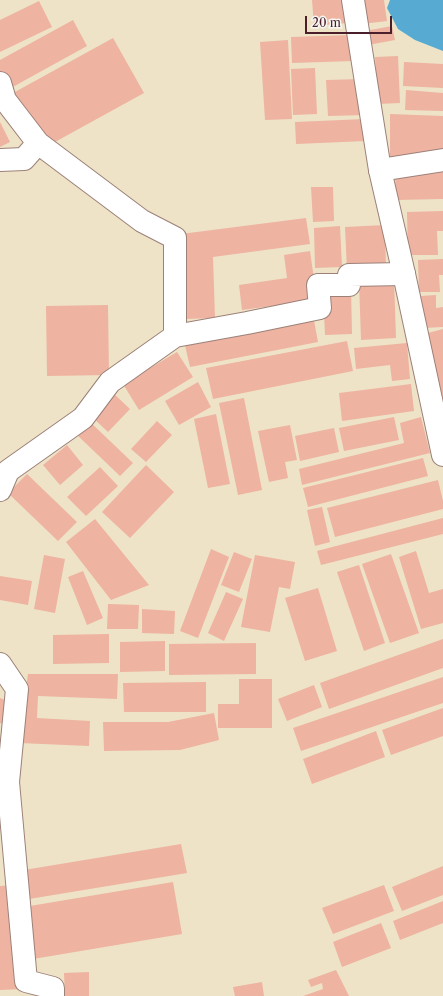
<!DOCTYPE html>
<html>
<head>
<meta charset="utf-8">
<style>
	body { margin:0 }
	#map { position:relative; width:443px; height:996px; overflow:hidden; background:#eee3c7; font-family:"Libre Caslon Text",serif }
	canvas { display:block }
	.scale { position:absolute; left:305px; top:16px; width:87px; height:18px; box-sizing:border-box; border:2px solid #4a1f2b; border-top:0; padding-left:5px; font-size:12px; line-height:14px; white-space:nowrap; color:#4a1f2b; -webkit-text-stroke:3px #f6f6f2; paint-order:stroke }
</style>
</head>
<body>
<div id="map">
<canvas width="443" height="996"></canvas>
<div class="scale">20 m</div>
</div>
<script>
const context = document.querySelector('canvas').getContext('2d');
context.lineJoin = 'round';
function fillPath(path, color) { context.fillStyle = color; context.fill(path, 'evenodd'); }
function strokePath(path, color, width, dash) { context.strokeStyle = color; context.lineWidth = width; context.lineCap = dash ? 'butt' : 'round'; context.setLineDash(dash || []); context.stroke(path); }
fillPath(new Path2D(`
	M390 0H443V51L415 40 398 29 387 8Z`), '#57aad2');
fillPath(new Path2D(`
	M312 0H344L347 23 314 26Z
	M359 0H384L387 21 362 24Z
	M39 1 52 27 0 52V20Z
	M73 20 87 46 0 94V60Z
	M392 26 395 40 368 45 365 31Z
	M352 35 353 61 292 63 291 37Z
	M113 38 144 93 35 153 4 98Z
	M288 40 292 119 265 120 260 42Z
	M398 56 400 103 378 104 375 57Z
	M404 62 443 64V88L403 86Z
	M315 68 317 114 293 115 291 69Z
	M363 79 365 115 328 116 326 80Z
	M406 90 443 93V111L405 110Z
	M390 114 443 116V157L390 163Z
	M365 119 366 141 296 144 295 122Z
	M0 122 10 142 0 147Z
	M443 166V199L396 200 395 167Z
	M311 187H333L334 221 313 222Z
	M443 211V231H437L438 255H408L407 212Z
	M306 218 310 244 213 257 215 318 185 319 181 234Z
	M385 225 386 270 347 271 345 227Z
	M340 226 342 267 315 268 314 228Z
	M310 251 317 300 242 310 239 285 287 278 284 255Z
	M443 259V275H439L440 292H419L418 260Z
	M394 279 396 338 361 340 359 281Z
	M351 289 352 334 325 335 323 290Z
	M436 295V308L443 307V327L423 328 421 296Z
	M108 305 109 375 47 376 46 306Z
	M313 315 318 342 190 367 184 341Z
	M443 329V397L441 398 424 334Z
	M347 341 353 371 213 399 206 368Z
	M407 343 410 379 392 381 390 365 356 369 354 348Z
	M177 352 193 377 139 410 123 384Z
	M198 382 211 407 179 425 165 401Z
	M411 384 414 411 342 421 339 393Z
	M112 392 130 409 108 432 90 415Z
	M244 398 262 490 238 495 219 403Z
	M216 414 230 484 208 488 194 419Z
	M394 417 399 440 344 451 339 428Z
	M421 417 430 453 302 485 299 469 404 443 400 423Z
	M88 420 133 463 120 476 75 433Z
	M157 421 172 435 146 462 131 449Z
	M290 425 297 460 285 462 288 478 269 482 258 431Z
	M334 428 339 452 300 461 295 436Z
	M67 445 83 465 60 485 43 465Z
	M423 458 428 476 308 507 303 488Z
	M146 465 174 492 130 538 102 512Z
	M100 467 118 486 86 516 67 497Z
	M27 474 77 522 58 541 8 493Z
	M438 480 443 501V509L335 537 327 508Z
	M322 507 330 542 315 546 307 510Z
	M443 518V534L321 565 317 551Z
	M95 519 149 585 111 600 66 542Z
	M211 549 229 557 198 638 180 631Z
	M416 551 429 593 443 589V623L421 629 399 557Z
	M234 552 252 559 239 592 221 585Z
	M391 554 419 633 390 643 362 564Z
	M44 555 65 559 55 613 34 609Z
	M255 555 295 562 290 589 279 587 270 632 241 627Z
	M359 565 385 643 364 651 337 572Z
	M83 571 103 618 87 625 68 577Z
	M0 576 32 581 28 605 0 600Z
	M318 588 337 651 305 661 285 598Z
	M226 592 243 599 224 641 208 633Z
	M108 604 139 605 138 629H107Z
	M142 609 175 611 174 634 142 633Z
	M109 634V663L53 664V635Z
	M443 639V668L329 709 320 683Z
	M165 641V671L120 672V642Z
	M256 643V674L169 675V644Z
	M28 674H118L117 699 38 696 37 718 90 721 89 746 19 743Z
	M443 677V703L301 751 293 728Z
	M239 679H272V728H218V704H239Z
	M206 682V712H124L123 683Z
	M314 685 322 707 287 721 278 699Z
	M0 698 15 704 6 725 0 723Z
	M443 708V736L391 755 382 730Z
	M214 713 219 740 180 750 104 751 103 722H168Z
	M376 731 385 757 312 784 303 759Z
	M181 844 187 873 23 900 18 871Z
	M443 866V895L402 911 392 887Z
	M173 882 182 934 33 959 24 907Z
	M15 885 22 989 0 990V886Z
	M384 885 394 911 333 934 322 908Z
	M443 901V923L400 940 393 921Z
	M381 923 391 948 342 967 333 942Z
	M336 970 349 996H303L323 989 322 983 311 987 308 980Z
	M89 972V996H65L64 973Z
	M262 982 264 996H235L233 987Z`), '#eeb3a1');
const minor = new Path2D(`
	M0 83 5 100 38 143 24 159 0 160
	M38 143 142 221 175 238V336
	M380 170 443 160
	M0 490 8 471 83 418 110 382 175 336 247 323 320 308 318 285H349V275L404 274
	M0 664 17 689 8 782 26 981 53 988V996`);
const tertiary = new Path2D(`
	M353 0 380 170 404 274 443 455`);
strokePath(minor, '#9c8179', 24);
strokePath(tertiary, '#9c8179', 24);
strokePath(minor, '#fff', 22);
strokePath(tertiary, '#fff', 22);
</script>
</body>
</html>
